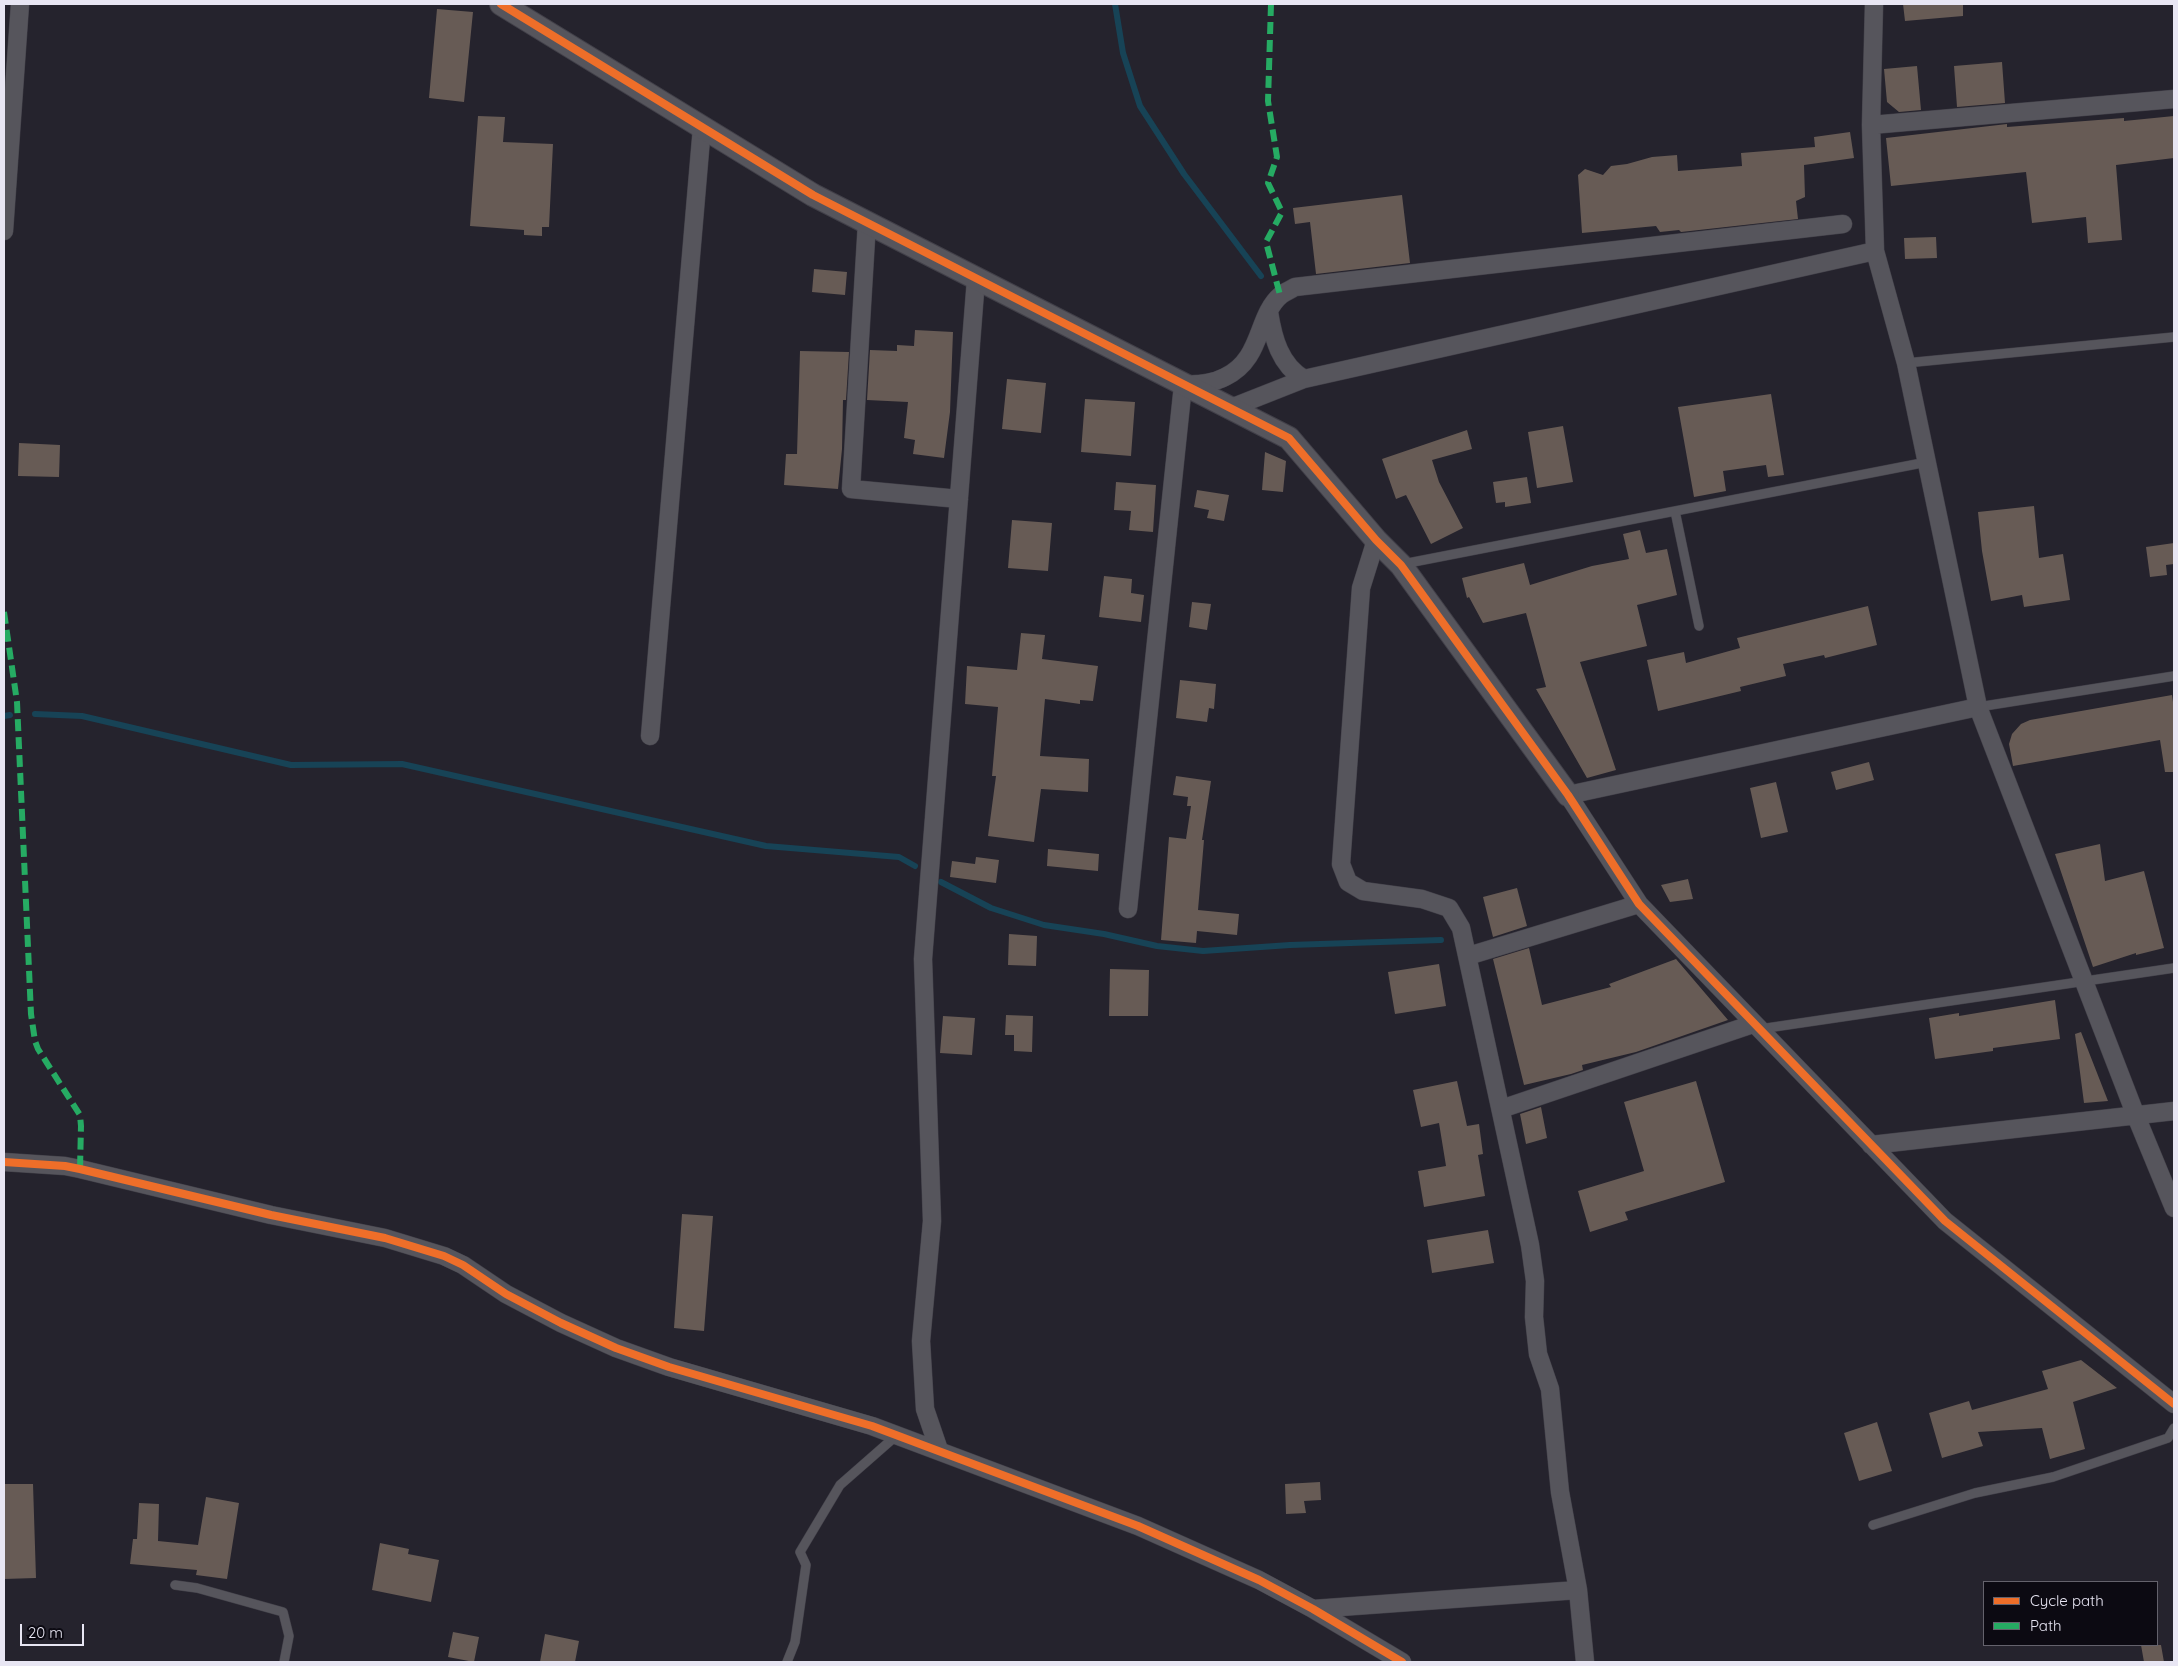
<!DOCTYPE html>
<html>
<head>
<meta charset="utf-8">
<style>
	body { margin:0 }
	#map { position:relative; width:2178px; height:1666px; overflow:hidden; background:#25232d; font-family:Quicksand,sans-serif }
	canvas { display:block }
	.frame { position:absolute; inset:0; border:5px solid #e8e6f3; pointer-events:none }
	.legend { position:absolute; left:1983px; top:1581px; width:175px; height:65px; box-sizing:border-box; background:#0c0a12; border:1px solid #64626c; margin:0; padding:6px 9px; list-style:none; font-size:15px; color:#e8e6f3 }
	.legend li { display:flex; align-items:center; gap:10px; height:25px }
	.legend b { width:25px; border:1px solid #64626c }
	.scale { position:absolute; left:20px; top:1624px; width:64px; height:22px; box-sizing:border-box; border:2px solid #e8e6f3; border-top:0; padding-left:6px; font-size:15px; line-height:18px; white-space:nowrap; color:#e8e6f3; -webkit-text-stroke:4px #0c0a12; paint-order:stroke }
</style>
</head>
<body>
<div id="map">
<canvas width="2178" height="1666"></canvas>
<div class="frame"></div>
<ul class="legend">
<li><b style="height:6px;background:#ee6e29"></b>Cycle path</li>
<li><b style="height:6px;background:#26ab63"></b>Path</li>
</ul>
<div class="scale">20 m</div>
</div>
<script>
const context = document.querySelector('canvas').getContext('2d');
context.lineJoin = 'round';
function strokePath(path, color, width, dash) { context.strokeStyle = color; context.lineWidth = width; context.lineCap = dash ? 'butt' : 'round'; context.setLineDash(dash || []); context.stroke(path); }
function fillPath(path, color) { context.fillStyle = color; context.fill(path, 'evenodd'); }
strokePath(new Path2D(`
	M1115 4 1123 53 1140 106 1184 174 1261 276
	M35 714 82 716 291 765 402 764 766 846 899 857 915 866
	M4 716 10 715
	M941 882 991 908 1044 925 1104 934 1157 946 1203 951 1290 945 1441 940`), '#174356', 6);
fillPath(new Path2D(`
	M1903 4H1963V16L1905 21Z
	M437 9 473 12 464 102 429 98Z
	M2002 62 2005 103 1957 107 1954 66Z
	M1917 66 1921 110 1899 112 1887 102 1884 69Z
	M478 116 505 117 503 142 553 144 549 227H542V236L524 235V230L470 226Z
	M2174 116V158L2116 165 2122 240 2088 243 2086 217 2032 223 2026 172 1891 186 1886 138 2007 124V127L2124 118V121Z
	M1850 132 1854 158 1804 165 1805 197 1796 201 1798 219 1681 232 1679 230 1660 232 1656 226 1582 233 1578 175 1585 169 1603 175 1611 166 1627 164 1652 157 1677 155 1678 171 1742 166 1741 153 1815 147 1814 137Z
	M1402 195 1410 263 1316 274 1310 222 1295 224 1293 208Z
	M1936 237 1937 258 1905 259 1904 238Z
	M814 269 847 272 845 295 812 292Z
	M915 330 953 332 950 412 944 458 913 454 915 440 904 438 908 402 867 400 870 350 897 351V345L914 346Z
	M800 351 849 352 846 400H843L842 449 838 489 784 485 786 454H797Z
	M1007 379 1046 383 1041 433 1002 429Z
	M1771 394 1784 475 1768 477 1766 465 1723 471 1726 491 1694 497 1678 407Z
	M1085 399 1135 402 1131 456 1081 452Z
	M1563 426 1573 482 1537 488 1528 432Z
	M1467 430 1472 449 1432 460 1439 482 1463 528 1431 544 1406 495 1396 499 1382 459Z
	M19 443 60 445 59 477 18 476Z
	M1265 452 1286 461 1283 492 1262 490Z
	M1527 477 1531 503 1505 507V502L1496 503 1493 482Z
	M1116 482 1156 485 1153 532 1129 530 1131 511 1114 510Z
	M1197 490 1229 495 1224 521 1207 518 1209 510 1194 507Z
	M2034 506 2039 558 2063 554 2070 600 2024 607 2022 595 1991 601 1982 551 1978 512Z
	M1012 520 1052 523 1048 571 1008 568Z
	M1640 530 1646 553 1667 549 1677 595 1637 605 1647 646 1580 662 1616 770 1587 778 1536 689 1546 687 1526 613 1483 623 1469 597 1467 598 1462 578 1524 563 1530 585 1592 566 1629 559 1623 534Z
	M2174 543V564L2166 565 2167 575 2150 577 2146 547Z
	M1104 576 1132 579 1131 593 1144 595 1141 622 1099 617Z
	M1192 602 1211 604 1207 630 1189 627Z
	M1868 606 1877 645 1825 658 1824 655 1783 664 1786 676 1740 687 1741 691 1658 711 1647 660 1684 652 1686 663 1740 648 1737 638Z
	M1021 633 1045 635 1042 659 1098 666 1093 701 1080 700V704L1045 699 1040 756 1089 759 1088 792 1041 789 1034 842 988 836 996 776H992L998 707 965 704 967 666 1017 670Z
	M1180 680 1216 684 1214 709 1209 708 1207 722 1176 718Z
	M2172 695 2174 709V772H2165L2160 740 2013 766 2009 744 2012 734 2021 724 2030 720Z
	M1869 762 1874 780 1836 790 1831 772Z
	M1176 776 1211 781 1202 840H1204L1198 910 1239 914 1237 935 1197 931 1196 943 1161 940 1169 837 1186 839 1191 806H1187L1188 797 1173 795Z
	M1776 782 1788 832 1761 838 1750 788Z
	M2100 844 2105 881 2144 871 2164 948 2136 955V953L2093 967 2055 854Z
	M1048 849 1099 854 1098 871 1047 866Z
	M976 857 999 860 996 883 950 877 952 861 975 864Z
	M1688 879 1693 899 1670 902 1661 885Z
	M1517 888 1527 926 1493 937 1483 897Z
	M1009 934 1037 936 1036 966 1008 965Z
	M1529 948 1542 1005 1611 987 1609 984 1676 959 1728 1020 1636 1052 1582 1065 1583 1070 1571 1074 1524 1085 1493 959Z
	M1439 964 1446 1006 1395 1014 1388 972Z
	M1110 969 1149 970 1148 1016H1109Z
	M2055 1000 2060 1039 1993 1048V1051L1935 1059 1929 1018 1959 1013V1016Z
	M1006 1015 1033 1016 1032 1052 1014 1051V1035H1005Z
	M943 1016 975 1018 972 1055 940 1053Z
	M2081 1032 2108 1101 2084 1103 2075 1034Z
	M1457 1081 1467 1126 1479 1124 1483 1154 1478 1155 1485 1196 1424 1207 1418 1171 1446 1166 1439 1123 1421 1127 1413 1090Z
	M1696 1081 1725 1182 1625 1212 1628 1220 1590 1232 1578 1191 1644 1171 1624 1102Z
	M1541 1107 1547 1138 1526 1144 1520 1114Z
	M682 1214 713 1216 704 1331 674 1328Z
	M1488 1230 1494 1263 1432 1273 1427 1240Z
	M2081 1360 2117 1388 2073 1402 2085 1449 2050 1459 2042 1428 1978 1432 1983 1446 1942 1458 1929 1413 1969 1401 1972 1410 2048 1389 2042 1371Z
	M1877 1422 1892 1471 1859 1481 1844 1433Z
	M1320 1482 1321 1500 1304 1501 1306 1513 1286 1514 1285 1484Z
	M4 1484H33L36 1578 4 1579Z
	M206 1497 239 1503 227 1579 196 1575 197 1570 130 1564 133 1539H137L139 1503 159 1504 158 1541 198 1545Z
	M380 1543 409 1549 408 1554 439 1560 431 1602 372 1590Z
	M453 1632 479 1637 474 1662 448 1657Z
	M545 1634 579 1641 575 1662H540Z
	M2141 1645H2161L2164 1662H2144Z`), '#675b55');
const service = new Path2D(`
	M1906 363 2174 337
	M1675 511 1699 626
	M1403 564 1927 462
	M1978 707 2174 676
	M1760 1029 2174 968
	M1873 1525 1975 1493 2053 1477 2168 1438 2174 1428
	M175 1585 197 1588 283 1612 289 1636 284 1662
	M787 1662 795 1642 806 1565 800 1552 840 1485 897 1435`);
const minor = new Path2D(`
	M1874 4 1871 125 1875 251 1906 363 1978 707 2136 1116 2174 1208
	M1871 125 2174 99
	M867 222 851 489 959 499
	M4 231 20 4
	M1269 312C1273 338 1280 365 1304 379
	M1228 409 1304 379 1875 251
	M1376 540 1361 588 1341 864 1348 882 1363 891 1422 899 1449 908 1461 928 1530 1245 1535 1281 1534 1317 1538 1354 1550 1389 1560 1492 1578 1590 1585 1662
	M1978 707 1568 795 1639 904 1945 1221 2174 1404
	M650 736 702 127
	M1128 909 1183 385C1197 384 1212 384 1225 377 1263 359 1256 316 1281 295 1285 292 1290 290 1295 287L1843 224
	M1468 956 1639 904
	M1501 1109 1753 1024
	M1871 1145 2174 1111
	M4 1162 65 1166 80 1169 271 1215 385 1238 444 1256 463 1265 506 1294 561 1323 616 1348 669 1367 872 1426 1138 1526 1259 1580 1313 1609 1402 1662
	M939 1450 925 1409 921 1341 932 1221 923 959 976 279
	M1313 1609 1578 1590`);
const tertiary = new Path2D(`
	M501 4 813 195 1289 438 1376 540 1401 565 1568 795`);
strokePath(service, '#424049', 10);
strokePath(minor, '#424049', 19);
strokePath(tertiary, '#424049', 24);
strokePath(service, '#56555c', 9);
strokePath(minor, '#56555c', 18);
strokePath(tertiary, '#56555c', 22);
strokePath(new Path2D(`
	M1271 4 1268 101 1277 157 1268 183 1282 212 1266 242 1280 295
	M4 612 17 702 31 1014 35 1041 38 1049 80 1115 81 1126 80 1169`), '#26ab63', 6, [12, 6]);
strokePath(new Path2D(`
	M501 4 813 195 1289 438 1376 540 1401 565 1568 795 1639 904 1945 1221 2174 1404
	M4 1162 65 1166 80 1169 271 1215 385 1238 444 1256 463 1265 506 1294 561 1323 616 1348 669 1367 872 1426 1138 1526 1259 1580 1313 1609 1402 1662`), '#ee6e29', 8);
</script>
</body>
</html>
